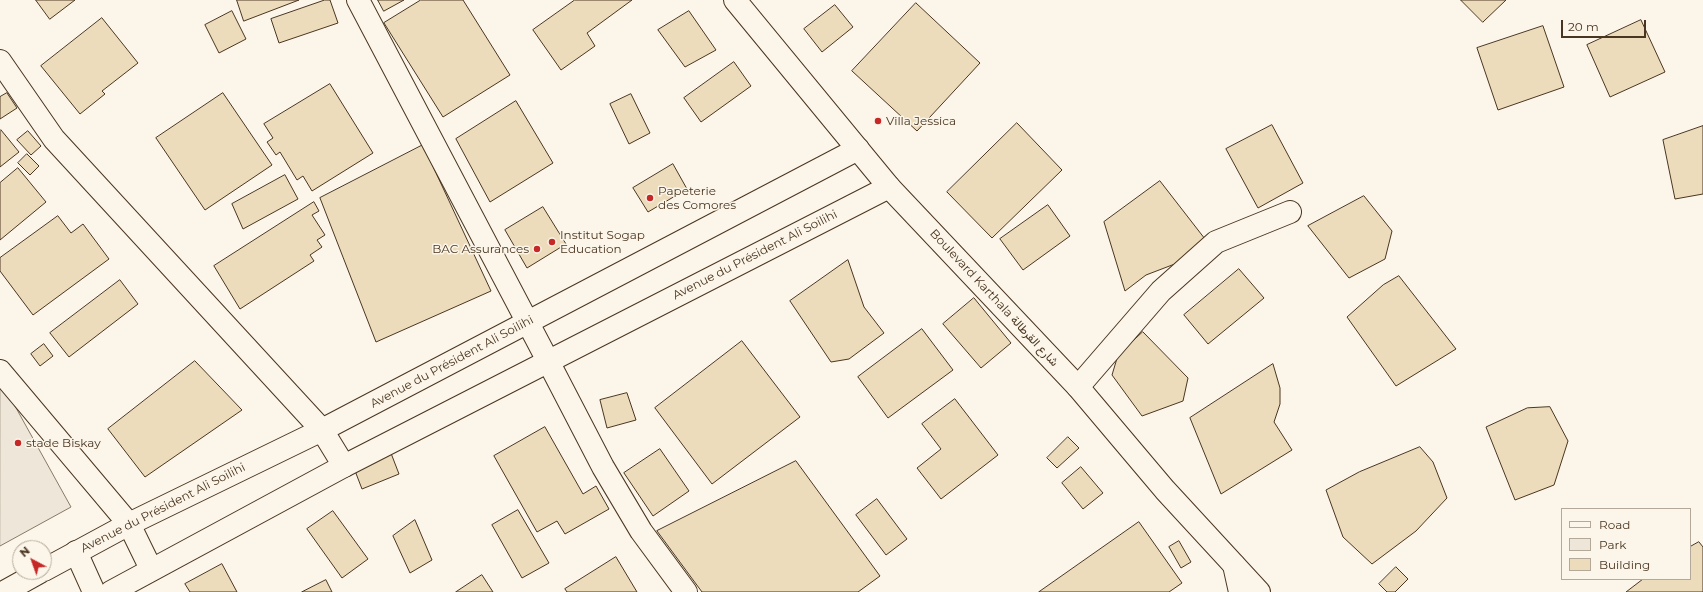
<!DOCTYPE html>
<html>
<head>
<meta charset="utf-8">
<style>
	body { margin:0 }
	#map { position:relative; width:1703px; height:592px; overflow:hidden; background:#fbf6e9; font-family:Montserrat,sans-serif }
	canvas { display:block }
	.legend { position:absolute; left:1561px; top:508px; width:130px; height:72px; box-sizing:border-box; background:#fbf6e9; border:1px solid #b4a999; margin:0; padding:5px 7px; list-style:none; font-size:12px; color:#4a3520 }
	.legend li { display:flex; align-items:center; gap:8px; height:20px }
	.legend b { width:20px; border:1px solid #b4a999 }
	.north { position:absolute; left:12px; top:540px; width:40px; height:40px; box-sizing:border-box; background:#fbf6e9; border:1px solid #b4a999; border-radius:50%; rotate:319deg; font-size:11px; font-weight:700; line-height:16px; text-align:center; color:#4a3520 }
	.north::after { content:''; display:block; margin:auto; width:14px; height:18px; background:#c62828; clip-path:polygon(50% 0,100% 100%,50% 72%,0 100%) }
	.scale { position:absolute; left:1561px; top:20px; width:85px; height:18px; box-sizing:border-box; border:2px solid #4a3520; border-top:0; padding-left:5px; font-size:12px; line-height:14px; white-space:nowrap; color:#4a3520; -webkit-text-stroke:3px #fbf6e9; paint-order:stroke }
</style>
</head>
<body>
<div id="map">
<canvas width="1703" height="592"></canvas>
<ul class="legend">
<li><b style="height:5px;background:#fbf6e9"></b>Road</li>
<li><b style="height:11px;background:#ede6d9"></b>Park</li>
<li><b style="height:11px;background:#ecdcbc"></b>Building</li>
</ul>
<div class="north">N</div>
<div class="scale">20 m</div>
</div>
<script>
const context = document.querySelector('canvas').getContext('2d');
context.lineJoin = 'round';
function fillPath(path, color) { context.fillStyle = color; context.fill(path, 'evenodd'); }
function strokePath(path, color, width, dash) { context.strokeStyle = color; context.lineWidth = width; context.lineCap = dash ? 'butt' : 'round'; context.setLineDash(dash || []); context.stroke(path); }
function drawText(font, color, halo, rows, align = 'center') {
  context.font = font + ' Montserrat,Vazirmatn,sans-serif'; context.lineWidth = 3; context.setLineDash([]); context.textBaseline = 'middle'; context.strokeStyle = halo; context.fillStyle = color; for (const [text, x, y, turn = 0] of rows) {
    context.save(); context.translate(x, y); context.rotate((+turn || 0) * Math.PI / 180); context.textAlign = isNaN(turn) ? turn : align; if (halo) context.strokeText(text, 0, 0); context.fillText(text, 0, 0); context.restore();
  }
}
const green = new Path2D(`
	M0 379 71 507 0 546Z`);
fillPath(green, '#ede6d9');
strokePath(green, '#887966', 1);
const building = new Path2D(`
	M36 0H75L50 19Z
	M237 0H299L244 21Z
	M325 0H330L338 23 279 43 271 19Z
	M378 0H404L384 11Z
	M421 0H463L510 75 443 117 384 23Z
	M575 0H632L587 33 595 46 561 70 533 30Z
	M1461 0H1506L1483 22Z
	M916 3 980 63 917 131 852 71Z
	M835 5 853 27 822 52 804 29Z
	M232 11 246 39 219 53 205 25Z
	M689 11 716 50 685 67 658 30Z
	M102 18 138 63 102 91 105 94 80 114 41 66Z
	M1641 20 1665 72 1610 97 1587 45Z
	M1543 26 1564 87 1498 110 1477 48Z
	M734 62 751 86 701 122 684 98Z
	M330 84 373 153 312 191 303 176 297 180 280 152 276 155 267 142 273 138 264 124Z
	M7 93 17 108 0 119V97Z
	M223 93 272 165 205 210 156 138Z
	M631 94 650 133 629 144 610 104Z
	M516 101 553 163 490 202 456 139Z
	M1017 123 1062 170 992 238 947 192Z
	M1272 125 1303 183 1258 208 1226 149Z
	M1703 126V194L1675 199 1663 140Z
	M1 130 19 152 0 167V131Z
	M28 131 41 146 31 155 17 140Z
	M423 145 491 291 376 342 320 198Z
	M27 154 39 166 30 175 18 163Z
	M673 164 687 189 648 212 633 188Z
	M18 168 46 202 0 240V183Z
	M285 175 298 199 243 229 232 204Z
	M1160 181 1205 239 1180 262 1146 275 1125 291 1104 222Z
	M1364 196 1392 231 1385 259 1349 278 1308 226Z
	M314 202 319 211 312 215 325 235 317 240 322 247 310 255 314 261 240 309 214 266Z
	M1048 205 1070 236 1023 270 1000 239Z
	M543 207 566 244 527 268 505 230Z
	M58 216 71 233 83 224 109 259 33 315 0 271V258Z
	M848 260 864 307 884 333 849 359 831 362 790 301Z
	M1239 269 1264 298 1208 344 1184 315Z
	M1399 276 1456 349 1396 386 1347 317 1383 285Z
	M120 280 138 304 69 357 50 333Z
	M974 298 1011 343 981 368 943 324Z
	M922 329 953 370 888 418 858 377Z
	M1143 332 1188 378 1183 401 1142 416 1112 375 1118 355Z
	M742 341 800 417 712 484 655 408Z
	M44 344 53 356 40 366 31 354Z
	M195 361 242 410 145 477 108 429Z
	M1273 364 1280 388V404L1274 422 1292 450 1221 494 1190 418Z
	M627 393 636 420 607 428 600 400Z
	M955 399 998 455 941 499 917 468 941 449 922 424Z
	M1550 407 1568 441 1554 485 1515 500 1486 427 1527 408Z
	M545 427 583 494 596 486 609 509 565 534 557 521 537 532 494 456Z
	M1068 437 1079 448 1057 468 1047 458Z
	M1420 447 1433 462 1447 498 1416 531 1372 564 1343 537 1326 490 1359 472Z
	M389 448 399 474 362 489 352 463Z
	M660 449 689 491 653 516 624 473Z
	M796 461 880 576 858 592H702L657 531Z
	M1081 467 1103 493 1083 509 1062 483Z
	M877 499 907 539 886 555 856 515Z
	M518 510 549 563 522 578 492 525Z
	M333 511 368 559 342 578 307 529Z
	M415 520 432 560 410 573 393 536Z
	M1139 522 1182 583 1169 592H1039Z
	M1179 541 1191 562 1181 568 1169 547Z
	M1699 542 1703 547V592H1626L1643 579H1690V547Z
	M616 557 637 592H567L565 589Z
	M222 564 237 592H190L185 584Z
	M1396 567 1408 579 1395 592H1387L1379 584Z
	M482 575 493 592H456Z
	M326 580 332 592H302Z`);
fillPath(building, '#ecdcbc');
strokePath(building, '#4a3520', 1);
const minor = new Path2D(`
	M358 0 548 361 603 467 641 531 686 592
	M0 61 54 139 322 430 344 466
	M0 371 129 524 151 569
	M1078 387 1161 291 1216 242 1290 212
	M76 552 94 592
	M1234 565 1240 592`);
const tertiary = new Path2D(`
	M44 570 129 524 322 430 858 149
	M4 592 40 572
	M111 592 344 466 889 187`);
const primary = new Path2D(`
	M735 0 889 187 1078 387 1165 490 1259 592`);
strokePath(minor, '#4a3520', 24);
strokePath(tertiary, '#4a3520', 24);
strokePath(primary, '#4a3520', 24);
strokePath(minor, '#fbf6e9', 22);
strokePath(tertiary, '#fbf6e9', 22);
strokePath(primary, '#fbf6e9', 22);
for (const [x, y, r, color] of [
	[878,121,4,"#c62828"],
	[650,198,4,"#c62828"],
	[552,242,4,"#c62828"],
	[537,249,4,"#c62828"],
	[18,443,4,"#c62828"]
]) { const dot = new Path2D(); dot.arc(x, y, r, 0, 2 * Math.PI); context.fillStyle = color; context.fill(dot); strokePath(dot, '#fbf6e9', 1.5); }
drawText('12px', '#4a3520', '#fbf6e9', [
	["Villa Jessica",886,121],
	["Papeterie",658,191],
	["des Comores",658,205],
	["Institut Sogap",560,235],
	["Education",560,249],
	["BAC Assurances",529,249,"right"],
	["stade Biskay",26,443]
], 'left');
drawText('12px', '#4a3520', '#fbf6e9', [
	["Avenue du Président Ali Soilihi",755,255,-27],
	["Boulevard Karthala شارع القرطالة",994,298,47],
	["Avenue du Président Ali Soilihi",452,362,-28],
	["Avenue du Président Ali Soilihi",163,508,-27]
]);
</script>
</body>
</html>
